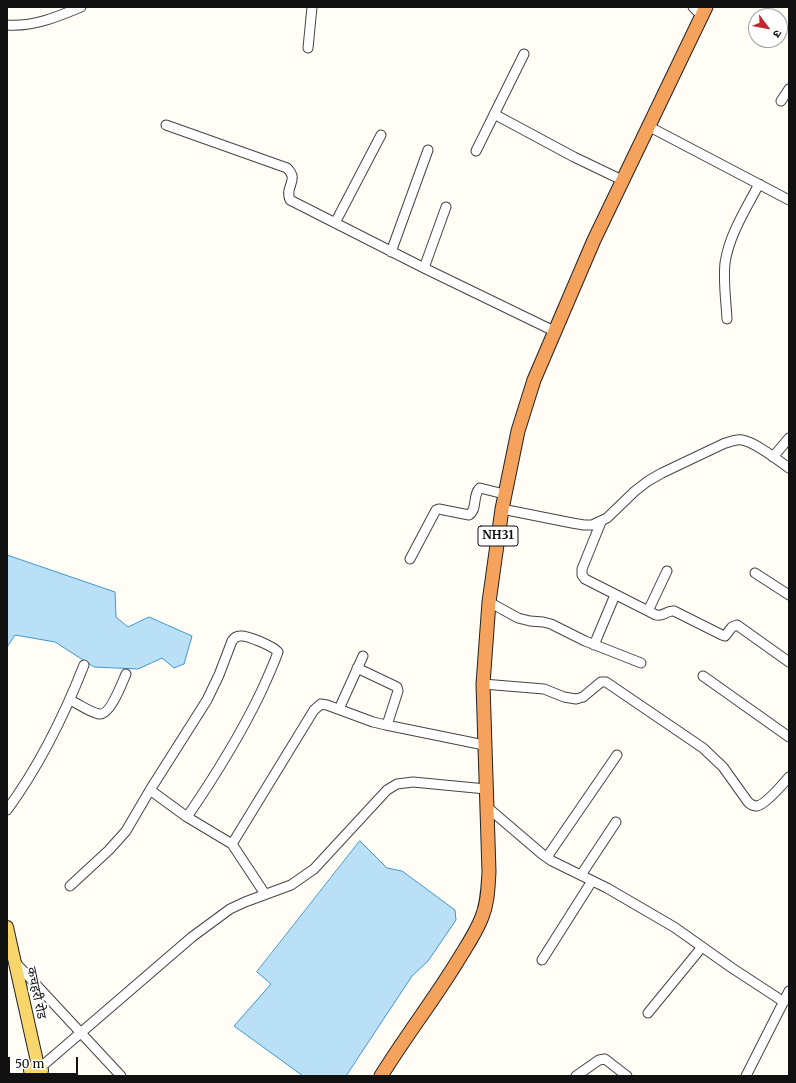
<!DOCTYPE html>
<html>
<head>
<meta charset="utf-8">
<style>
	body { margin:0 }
	#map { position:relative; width:796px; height:1083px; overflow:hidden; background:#fffdf5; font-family:Merriweather,"Noto Sans Devanagari",serif }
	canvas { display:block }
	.frame { position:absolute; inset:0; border:8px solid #111; pointer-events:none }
	.north { position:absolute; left:748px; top:8px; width:40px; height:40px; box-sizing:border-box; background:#fff; border:1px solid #a0a0a0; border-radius:50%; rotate:122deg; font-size:11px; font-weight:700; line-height:16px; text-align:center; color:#111 }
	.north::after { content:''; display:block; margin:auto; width:14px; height:18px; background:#c4262e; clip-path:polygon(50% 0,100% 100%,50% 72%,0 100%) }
	.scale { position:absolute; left:8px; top:1057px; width:70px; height:18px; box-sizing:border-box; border:2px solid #111; border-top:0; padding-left:5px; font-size:12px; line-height:14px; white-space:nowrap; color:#111; -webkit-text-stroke:3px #fff; paint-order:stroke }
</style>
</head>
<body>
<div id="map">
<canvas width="796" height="1083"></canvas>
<div class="frame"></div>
<div class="north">उ</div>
<div class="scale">50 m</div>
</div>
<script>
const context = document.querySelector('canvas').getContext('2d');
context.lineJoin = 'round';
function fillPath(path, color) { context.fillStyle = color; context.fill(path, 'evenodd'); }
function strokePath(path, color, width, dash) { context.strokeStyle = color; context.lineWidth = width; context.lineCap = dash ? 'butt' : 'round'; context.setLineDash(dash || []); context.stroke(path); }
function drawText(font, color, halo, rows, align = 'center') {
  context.font = font + ' Merriweather,"Noto Sans Devanagari",serif'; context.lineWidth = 4; context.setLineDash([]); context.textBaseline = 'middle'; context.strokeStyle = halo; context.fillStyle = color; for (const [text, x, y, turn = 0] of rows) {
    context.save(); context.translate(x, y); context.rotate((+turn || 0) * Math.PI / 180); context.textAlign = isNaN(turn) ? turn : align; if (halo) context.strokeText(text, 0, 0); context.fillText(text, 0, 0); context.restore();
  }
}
const water = new Path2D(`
	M7 555 115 592 116 617 128 627 149 617 192 636 184 664 174 668 162 658 138 669 94 667 55 642 15 635 7 647Z
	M360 841 387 868 402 871 455 910 456 920 428 961 412 976 346 1076H303L234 1026 271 984 257 972Z`);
fillPath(water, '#b9e0f7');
strokePath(water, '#3f96cf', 1);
const minor = new Path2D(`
	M693 7 702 16
	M7 25C33 27 57 17 81 7
	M308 48 312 7
	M781 101 789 89
	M494 114 574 157 622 180
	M166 125 287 168C300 181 284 186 290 200L424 268 554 331
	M648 126 789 200
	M476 151 524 54
	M335 223 381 135
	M391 252 428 150
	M424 268 446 207
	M727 319C726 300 723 281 725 263 729 235 746 209 759 184
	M773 457 789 438
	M502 509 572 523 584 525H592L607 518 635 491 648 481 662 473 723 444C729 442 736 439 742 440 755 442 778 460 789 468
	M601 522 582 569V575L585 579 656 615C665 617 666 610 674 611L722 635 725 636 732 627 737 625 789 662
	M410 559 436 510 439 509 469 515C478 509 472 495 480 488L504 494
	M755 573 789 595
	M489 602 518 618 530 621 543 622 551 624 585 641 641 663
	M648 611 667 571
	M594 645 615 595
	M357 668 397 687 398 691 387 725
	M703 676 789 737
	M483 684 544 689 564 697 576 699 583 697 601 682H606L703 748 723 767 748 802C750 804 754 806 757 806 765 805 783 784 789 777
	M70 700C79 704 89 712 99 714 110 716 122 683 126 674
	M339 709 363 656
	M150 790 187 817 232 844 314 710 321 704 327 705 373 722 386 725 484 745
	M487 807 542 854 552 861 607 888 674 927 732 968 784 1002
	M7 810C40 765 64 716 84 665
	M232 844 265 894
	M547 857 617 755
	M581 875 616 822
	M70 886 109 850 126 831 150 790 207 700 219 675 232 641C234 638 236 636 240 636 247 635 273 646 278 652 273 666 267 679 261 692 240 736 215 776 187 817
	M542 960 592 881
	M15 962 121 1076
	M648 1013 702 947
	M41 1067 192 937 230 909 245 902 291 885 314 869 387 790 397 784 413 782 486 789
	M576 1076 599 1060 605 1059 627 1076
	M746 1076 789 991`);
const major = new Path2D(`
	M7 927 38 1066
	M31 1076 30 1070 32 1068 38 1066 42 1070 41 1076`);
const highway = new Path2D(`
	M381 1076C405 1037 433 1001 457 962 466 947 476 933 482 917 488 902 488 887 489 872L483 684 489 602 502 509 518 431 534 380 594 240 706 7`);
strokePath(minor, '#444', 11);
strokePath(major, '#222', 14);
strokePath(highway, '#222', 15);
strokePath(minor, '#fff', 9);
strokePath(major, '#f9d66b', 12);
strokePath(highway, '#f5a25d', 13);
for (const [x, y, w] of [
	[498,536,40]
]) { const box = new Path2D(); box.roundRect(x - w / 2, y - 10, w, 20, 3); context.fillStyle = '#fff'; context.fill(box); strokePath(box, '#111', 1); }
drawText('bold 12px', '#111', null, [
	["NH31",498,536]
]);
drawText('13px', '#111', '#fff', [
	["कचहरी रोड",36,993,78]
]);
</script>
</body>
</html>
